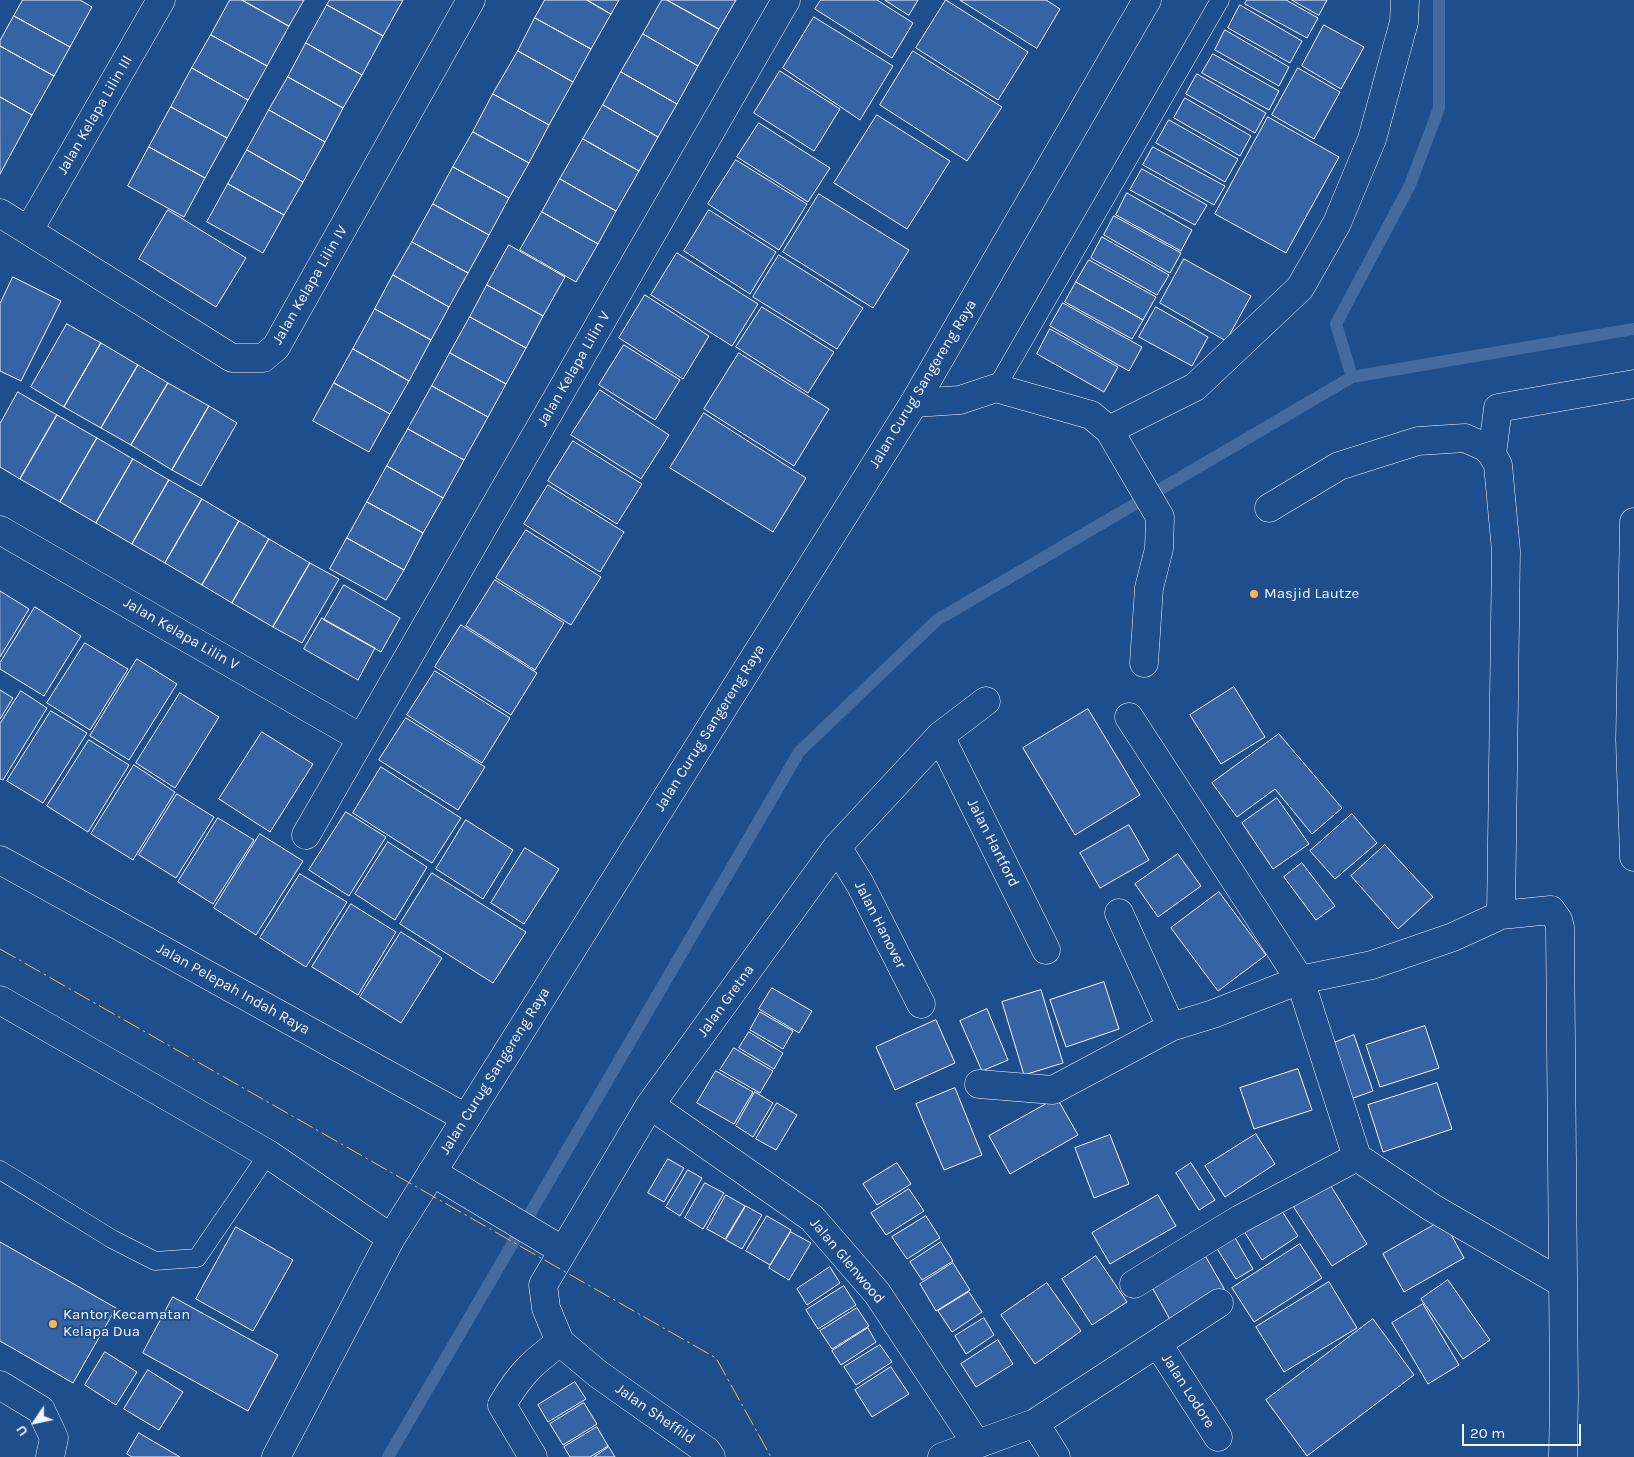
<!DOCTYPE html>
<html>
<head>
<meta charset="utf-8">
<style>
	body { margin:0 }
	#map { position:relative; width:1634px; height:1457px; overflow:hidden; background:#1f4e8c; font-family:Karla,sans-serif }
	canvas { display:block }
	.north { position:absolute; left:10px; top:1397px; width:50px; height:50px; -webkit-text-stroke:4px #1f4e8c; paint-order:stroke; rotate:236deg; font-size:14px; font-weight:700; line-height:20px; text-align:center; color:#f2f6ff }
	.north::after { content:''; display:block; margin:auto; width:18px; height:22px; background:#f2f6ff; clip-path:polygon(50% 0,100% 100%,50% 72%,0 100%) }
	.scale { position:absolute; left:1462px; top:1424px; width:119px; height:22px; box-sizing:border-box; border:2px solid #f2f6ff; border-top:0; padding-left:6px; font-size:15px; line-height:18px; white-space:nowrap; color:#f2f6ff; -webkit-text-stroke:4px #1f4e8c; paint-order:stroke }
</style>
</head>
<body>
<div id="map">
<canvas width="1634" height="1457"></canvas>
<div class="north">U</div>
<div class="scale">20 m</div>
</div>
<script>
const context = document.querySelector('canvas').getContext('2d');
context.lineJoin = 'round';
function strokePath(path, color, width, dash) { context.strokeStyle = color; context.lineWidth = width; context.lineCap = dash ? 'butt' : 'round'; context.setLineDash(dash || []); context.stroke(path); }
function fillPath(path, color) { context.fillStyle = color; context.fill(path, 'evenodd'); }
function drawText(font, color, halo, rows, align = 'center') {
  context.font = font + ' Karla,sans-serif'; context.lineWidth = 4; context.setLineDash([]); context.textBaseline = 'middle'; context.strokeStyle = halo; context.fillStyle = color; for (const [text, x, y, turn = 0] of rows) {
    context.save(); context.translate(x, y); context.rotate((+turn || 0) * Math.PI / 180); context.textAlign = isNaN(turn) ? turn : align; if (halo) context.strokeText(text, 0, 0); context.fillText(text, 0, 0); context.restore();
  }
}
strokePath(new Path2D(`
	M1352 377 1336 324 1410 185 1439 108V0
	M388 1457 799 752 937 620 1352 377 1634 329`), '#446ba0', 12);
const building = new Path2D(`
	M23 0H80L92 7 70 47 14 16Z
	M230 0H242L289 26 267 66 211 35Z
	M242 0H304L289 26Z
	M330 0H403L383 36 327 5Z
	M545 0H587L611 14 591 49 535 18Z
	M587 0H619L611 14Z
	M662 0H667L719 29 698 66 643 34Z
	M667 0H736L719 29Z
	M821 0H877L913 23 892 58 815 9Z
	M885 0H918L909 15Z
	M946 0 1028 52 998 100 916 48Z
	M960 0H1046L1060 9 1037 48Z
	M1247 0H1286L1318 18 1307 38 1245 4Z
	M1292 0H1327L1319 15Z
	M327 5 383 36 362 75 306 43Z
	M1240 5 1302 41 1290 63 1228 28Z
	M14 16 70 47 54 76 0 46V41Z
	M814 17 893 66 860 120 783 68Z
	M535 18 591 49 573 82 518 51Z
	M1324 25 1364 47 1341 89 1302 66Z
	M1225 30 1289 67 1279 86 1215 50Z
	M643 34 698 66 677 104 621 72Z
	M211 35 267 66 248 100 192 68Z
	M306 43 362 75 343 108 288 77Z
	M0 46 54 76 32 115 0 97Z
	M518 51 573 82 549 125 493 94Z
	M913 51 1002 107 967 161 880 105Z
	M1213 54 1279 91 1269 110 1202 73Z
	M192 68 248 100 227 138 171 107Z
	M1298 68 1340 92 1314 139 1272 115Z
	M780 71 840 109 814 151 754 113Z
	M621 72 677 104 658 137 603 105Z
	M1197 74 1266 113 1255 133 1186 94Z
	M288 77 343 108 325 142 269 110Z
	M493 94 549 125 529 163 473 132Z
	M0 97 32 115 0 174Z
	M1185 98 1251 136 1240 156 1174 118Z
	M603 105 658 137 639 171 583 139Z
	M171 107 227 138 205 178 149 147Z
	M269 110 325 142 303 182 247 150Z
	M877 115 950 161 907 229 834 183Z
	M1268 117 1339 157 1286 253 1215 214Z
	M1169 120 1238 159 1225 182 1156 143Z
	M759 123 830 168 808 202 737 157Z
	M473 132 529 163 509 198 453 167Z
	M583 139 639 171 616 211 560 179Z
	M149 147 205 178 184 217 128 186Z
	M1153 147 1225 186 1214 205 1143 165Z
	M247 150 303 182 284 215 228 184Z
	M736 160 807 204 779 250 708 204Z
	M453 167 509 198 489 235 433 204Z
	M1142 169 1207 205 1195 225 1130 190Z
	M560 179 616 211 598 244 542 212Z
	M228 184 284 215 263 253 207 222Z
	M1127 193 1192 230 1181 251 1116 215Z
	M819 194 909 250 873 308 783 252Z
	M433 204 489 235 468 273 412 242Z
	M168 210 246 258 216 307 139 259Z
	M709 210 776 252 750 294 684 251Z
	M542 212 598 244 576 282 520 250Z
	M1114 216 1181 253 1170 273 1104 235Z
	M1102 237 1169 275 1157 295 1091 258Z
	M412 242 468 273 449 307 393 275Z
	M509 245 565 277 543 316 487 285Z
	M677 253 758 304 732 346 651 295Z
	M779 255 863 308 837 349 753 297Z
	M1184 259 1251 296 1226 341 1160 303Z
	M1089 260 1156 297 1143 320 1076 282Z
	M393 275 449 307 431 340 375 309Z
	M13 277 61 301 21 381 0 371V304Z
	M1076 282 1143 320 1132 339 1065 302Z
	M487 285 543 316 526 348 470 317Z
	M645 295 709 336 683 379 619 338Z
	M1063 303 1142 347 1129 371 1050 326Z
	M762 307 834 352 808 393 736 347Z
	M1156 307 1208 337 1192 366 1139 337Z
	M375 309 431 340 409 381 353 349Z
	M470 317 526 348 506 384 450 353Z
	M67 324 101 343 64 407 31 387Z
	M1050 329 1118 367 1104 392 1037 354Z
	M101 343 138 365 101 428 64 407Z
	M624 345 680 380 655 420 599 385Z
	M353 349 409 381 390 414 334 383Z
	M450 353 506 384 488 417 432 386Z
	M739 353 829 409 794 466 704 409Z
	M138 365 168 383 131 445 101 428Z
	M168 383 209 406 172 470 131 445Z
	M334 383 390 414 369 452 313 421Z
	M432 386 488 417 464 460 408 429Z
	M600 390 669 435 641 479 571 435Z
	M18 392 57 415 20 479 0 467V424Z
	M209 406 237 423 201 486 172 470Z
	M704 413 806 478 773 532 670 468Z
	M57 415 97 438 60 502 20 479Z
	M408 429 464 460 443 498 387 466Z
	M97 438 133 459 96 523 60 502Z
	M573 441 642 484 617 524 548 481Z
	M133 459 169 480 132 544 96 523Z
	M387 466 443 498 423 533 367 502Z
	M169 480 202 499 165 563 132 544Z
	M548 485 624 532 600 572 524 524Z
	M202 499 239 521 202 585 165 563Z
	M367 502 423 533 404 570 347 538Z
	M239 521 269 539 232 603 202 585Z
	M526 530 601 577 571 625 496 578Z
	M347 538 404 570 386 600 330 569Z
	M269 539 310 563 273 627 232 603Z
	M310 563 339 579 302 643 273 627Z
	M495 580 564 623 535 670 466 626Z
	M344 585 400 618 381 652 324 620Z
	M0 591 29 609 0 657Z
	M35 607 81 636 44 696 0 669V663Z
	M322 618 375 648 358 680 304 649Z
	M461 625 537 673 511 715 435 667Z
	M85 643 128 669 90 730 47 703Z
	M137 659 177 684 129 760 90 736Z
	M435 671 510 718 482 763 407 715Z
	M1234 687 1265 737 1221 764 1190 715Z
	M0 690 13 698 0 719Z
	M21 691 47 708 3 780 0 779V724Z
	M180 693 219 717 175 788 136 763Z
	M1088 709 1140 795 1075 835 1023 748Z
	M51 711 87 733 43 803 7 781Z
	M406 718 485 767 458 810 379 760Z
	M262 732 313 764 270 832 219 799Z
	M1279 734 1342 808 1312 834 1275 789 1237 817 1212 783Z
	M89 740 129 765 88 832 47 806Z
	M134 765 175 792 133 860 91 834Z
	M381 767 461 818 432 863 353 813Z
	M177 794 214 817 176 878 139 855Z
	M1277 798 1309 844 1273 869 1242 823Z
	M346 812 386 837 349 896 309 870Z
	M1352 814 1377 843 1335 879 1310 851Z
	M218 818 254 840 213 904 178 882Z
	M466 820 513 850 483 899 436 869Z
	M1129 825 1149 860 1100 888 1080 853Z
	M260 834 303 861 256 935 214 908Z
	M388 842 427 867 395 920 355 894Z
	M1385 845 1433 897 1398 929 1351 876Z
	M525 848 559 869 524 924 491 903Z
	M1178 854 1201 886 1158 917 1135 884Z
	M1302 863 1335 906 1316 920 1284 877Z
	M432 873 526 932 493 983 400 924Z
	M300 874 347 902 306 967 260 938Z
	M1219 892 1266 955 1218 991 1171 928Z
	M351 904 396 932 358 995 312 967Z
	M401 932 442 958 401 1023 360 997Z
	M1104 982 1119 1029 1066 1047 1050 1000Z
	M772 988 812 1011 799 1033 759 1009Z
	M1041 990 1063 1063 1024 1075 1002 1002Z
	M987 1009 1008 1060 982 1071 960 1021Z
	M760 1012 793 1031 783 1049 750 1030Z
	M936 1020 955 1063 895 1090 876 1047Z
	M1425 1026 1439 1068 1380 1087 1366 1045Z
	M749 1032 783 1053 774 1069 739 1048Z
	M1354 1035 1373 1091 1345 1101 1326 1046Z
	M734 1048 773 1071 760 1093 720 1070Z
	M1298 1069 1312 1110 1254 1129 1240 1088Z
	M716 1071 753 1092 734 1124 697 1103Z
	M1437 1083 1452 1129 1383 1152 1368 1105Z
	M955 1088 982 1155 944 1170 916 1104Z
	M755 1092 773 1103 753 1137 736 1126Z
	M1057 1098 1078 1135 1010 1174 989 1136Z
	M777 1103 797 1115 776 1150 756 1139Z
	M1256 1134 1275 1164 1225 1197 1205 1166Z
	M1110 1135 1129 1184 1094 1198 1075 1148Z
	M668 1159 684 1168 664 1202 648 1193Z
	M897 1163 911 1184 877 1205 863 1184Z
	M1191 1163 1215 1200 1199 1210 1176 1173Z
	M688 1170 702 1178 680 1216 666 1207Z
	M705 1183 724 1193 703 1229 685 1218Z
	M1329 1183 1367 1244 1332 1266 1293 1206Z
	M909 1189 924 1211 886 1235 871 1213Z
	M726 1195 745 1206 725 1239 707 1229Z
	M1158 1195 1176 1226 1110 1264 1092 1233Z
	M1278 1205 1298 1236 1262 1260 1242 1228Z
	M746 1206 762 1215 742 1249 726 1240Z
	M767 1216 791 1230 770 1265 746 1251Z
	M926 1216 940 1238 907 1259 892 1237Z
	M1443 1220 1464 1258 1404 1292 1383 1254Z
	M236 1227 293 1260 253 1331 196 1299Z
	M791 1232 811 1243 789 1280 769 1268Z
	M1234 1236 1253 1269 1236 1279 1216 1247Z
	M0 1242 116 1308 73 1383 0 1341Z
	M941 1242 953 1261 922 1280 910 1262Z
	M1300 1244 1322 1278 1254 1322 1232 1288Z
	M1203 1252 1226 1292 1172 1323 1149 1282Z
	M1096 1256 1127 1302 1092 1325 1062 1279Z
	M953 1263 970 1290 936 1311 920 1284Z
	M830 1267 840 1283 807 1305 797 1289Z
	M1448 1280 1490 1340 1463 1359 1421 1299Z
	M1329 1282 1357 1328 1284 1372 1256 1327Z
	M1047 1283 1081 1331 1035 1364 1001 1315Z
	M844 1286 856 1305 818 1329 806 1310Z
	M969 1292 982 1312 952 1332 938 1311Z
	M173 1297 278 1355 248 1411 143 1353Z
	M1423 1304 1459 1365 1428 1384 1392 1323Z
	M857 1308 869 1326 832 1349 820 1331Z
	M984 1318 994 1335 966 1354 955 1336Z
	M1373 1319 1414 1375 1307 1456 1266 1400Z
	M868 1328 876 1342 841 1365 832 1351Z
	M998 1340 1013 1364 976 1387 961 1364Z
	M880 1345 892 1362 856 1385 844 1367Z
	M105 1352 137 1372 116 1405 85 1385Z
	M891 1367 909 1394 872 1417 855 1390Z
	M148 1370 183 1392 159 1430 124 1409Z
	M575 1382 586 1399 548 1422 538 1405Z
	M584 1403 597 1424 563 1445 550 1424Z
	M597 1427 608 1446 590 1457H570L564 1447Z
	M139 1433 180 1457H132L127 1454Z
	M609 1447 615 1457H594Z`);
fillPath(building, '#3563a3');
strokePath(building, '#f2f6ff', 1);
const lane = new Path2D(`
	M996 388 1220 0
	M0 1170 112 1239 155 1261 197 1258 268 1154`);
const street = new Path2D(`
	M0 213 232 358H263L276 347 471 0
	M29 230 161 0
	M914 403 960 400 996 388 1091 415 1109 430 1160 517 1159 549 1149 588 1144 663
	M1109 430 1195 387 1300 288 1337 223 1372 139 1404 22 1405 0
	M1492 454 1498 408 1634 384
	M1269 508 1339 466 1418 441 1465 438 1485 447 1492 454 1498 465 1506 551 1501 915 1551 910 1558 920 1560 927 1564 1395 1563 1457
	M1634 522 1630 740 1634 857
	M0 530 361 738
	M1129 717 1300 980 1372 965 1453 937 1501 915
	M940 736 1046 950
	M306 835 786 0
	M837 847 860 884 921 1004
	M1119 913 1171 1027 1213 1014 1300 980 1357 1157 1431 1207 1562 1283
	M979 1084 1053 1090 1171 1027
	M650 1105 812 1218 877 1293 976 1443
	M432 1172 562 1250
	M1134 1284 1240 1219 1357 1157
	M560 1342 546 1308 543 1285 650 1105 837 847 940 736 986 701
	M1158 1344 1218 1437
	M0 1385 41 1410 54 1438 50 1457
	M1035 1423 1056 1457
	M533 1457 502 1405C520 1374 532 1363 560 1342L598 1374 707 1451 711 1457
	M942 1457 1035 1423 1219 1303`);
const secondary = new Path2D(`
	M0 860 466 1118
	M0 1000 268 1154 391 1238
	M276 1457 391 1238 914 403 1147 0`);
strokePath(lane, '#f2f6ff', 19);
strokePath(street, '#f2f6ff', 29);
strokePath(secondary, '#f2f6ff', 29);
strokePath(lane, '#1f4e8c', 18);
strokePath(street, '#1f4e8c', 28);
strokePath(secondary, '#1f4e8c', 28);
strokePath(new Path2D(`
	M0 949 716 1358 771 1457`), '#ffb74d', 1, [18, 4, 2.5, 4]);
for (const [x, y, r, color] of [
	[1254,594,5,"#ffb74d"],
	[53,1324,5,"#ffb74d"]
]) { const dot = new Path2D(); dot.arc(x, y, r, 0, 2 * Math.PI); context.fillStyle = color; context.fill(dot); strokePath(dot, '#1f4e8c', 2); }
drawText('15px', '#f2f6ff', '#1f4e8c', [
	["Jalan Kelapa Lilin III",95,115,-60],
	["Jalan Kelapa Lilin IV",310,285,-60],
	["Jalan Kelapa Lilin V",574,369,-60],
	["Jalan Curug Sangereng Raya",923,384,-59],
	["Jalan Kelapa Lilin V",181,634,30],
	["Jalan Curug Sangereng Raya",710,728,-58],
	["Jalan Hartford",993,843,63],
	["Jalan Hanover",880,925,63],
	["Jalan Pelepah Indah Raya",233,989,29],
	["Jalan Gretna",726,1001,-54],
	["Jalan Curug Sangereng Raya",495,1071,-58],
	["Jalan Glenwood",847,1261,50],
	["Jalan Lodore",1188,1391,57],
	["Jalan Sheffild",655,1414,35]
]);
drawText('15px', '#f2f6ff', '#1f4e8c', [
	["Masjid Lautze",1264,594],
	["Kantor Kecamatan",63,1315],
	["Kelapa Dua",63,1332]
], 'left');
</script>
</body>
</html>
